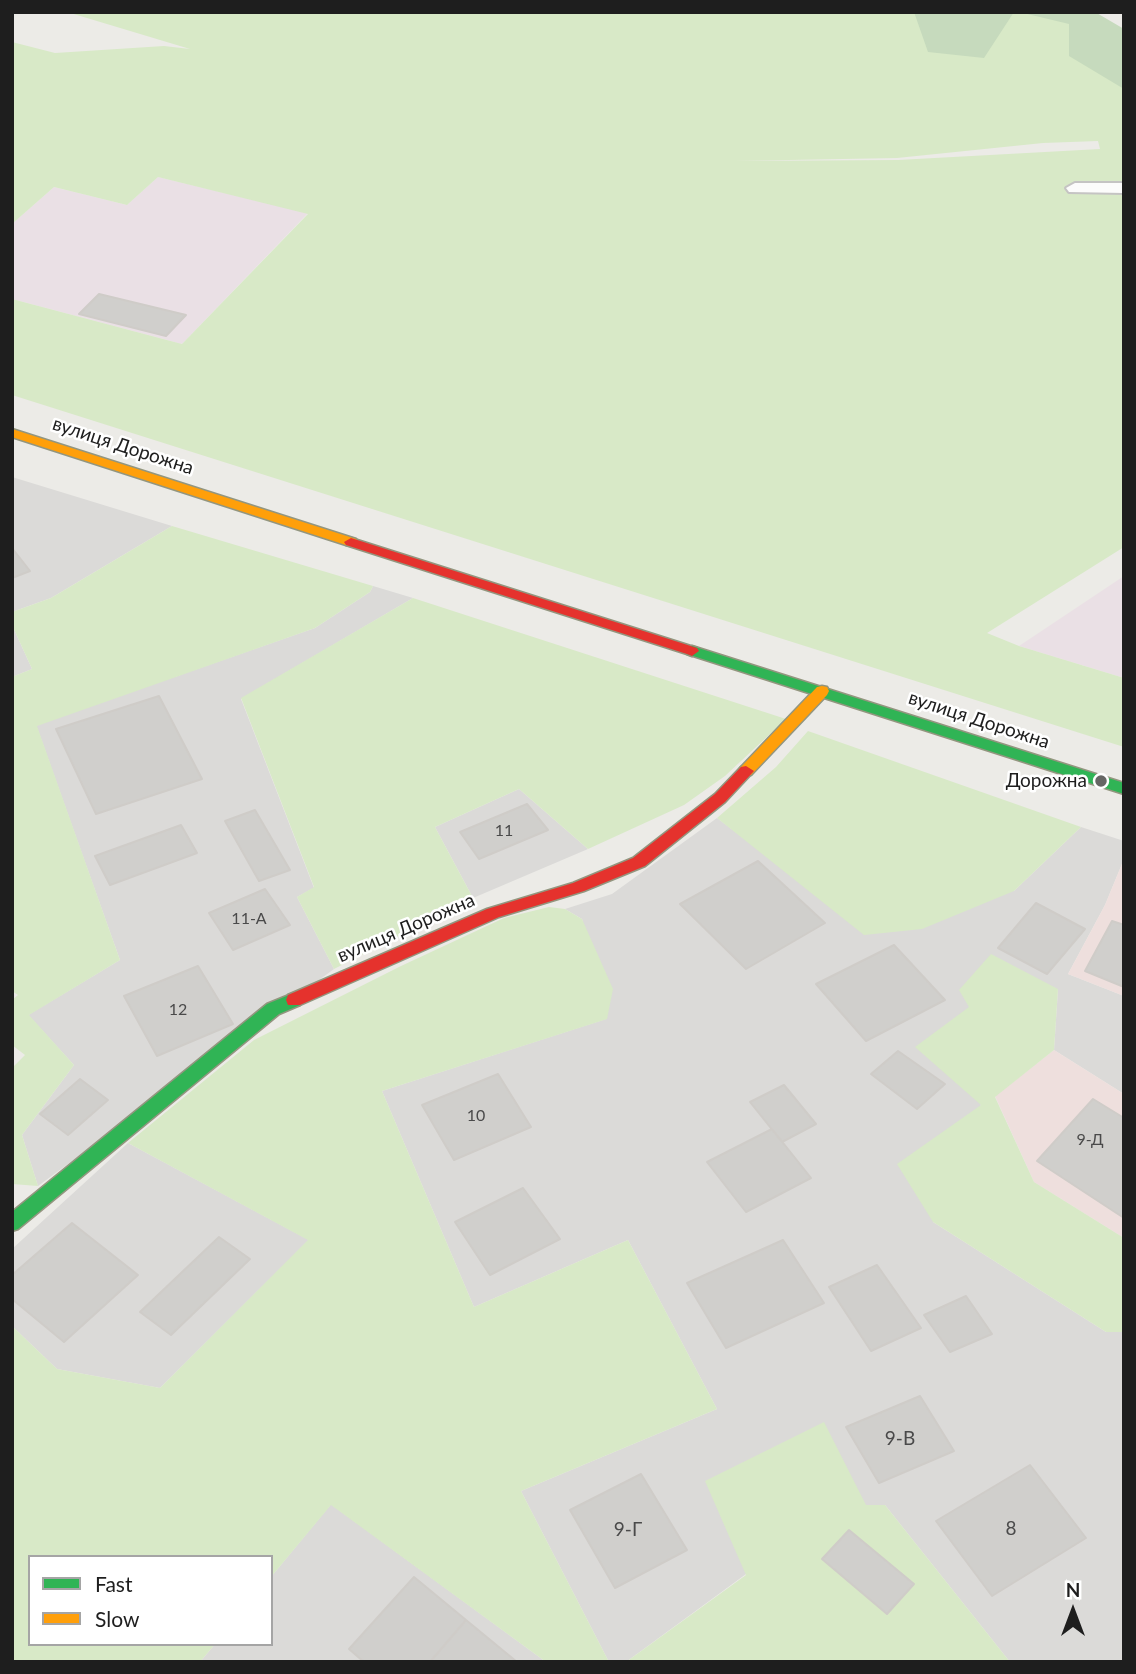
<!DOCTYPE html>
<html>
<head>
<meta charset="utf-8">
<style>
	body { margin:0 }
	#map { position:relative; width:1136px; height:1674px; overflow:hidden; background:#ecebe7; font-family:Lato,sans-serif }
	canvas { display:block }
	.frame { position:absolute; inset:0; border:14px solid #1e1e1e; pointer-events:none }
	.legend { position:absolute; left:28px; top:1555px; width:245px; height:91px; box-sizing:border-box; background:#fff; border:2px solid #a5a5a5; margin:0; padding:9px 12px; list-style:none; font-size:21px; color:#1e1e1e }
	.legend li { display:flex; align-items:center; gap:14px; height:35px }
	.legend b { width:35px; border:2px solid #a5a5a5 }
	.north { position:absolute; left:1038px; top:1576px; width:70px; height:70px; -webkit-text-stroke:5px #fff; paint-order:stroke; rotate:0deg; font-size:19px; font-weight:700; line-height:28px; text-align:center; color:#1e1e1e }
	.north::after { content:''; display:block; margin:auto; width:24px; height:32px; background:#1e1e1e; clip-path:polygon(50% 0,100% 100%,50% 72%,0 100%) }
</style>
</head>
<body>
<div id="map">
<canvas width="1136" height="1674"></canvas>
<div class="frame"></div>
<ul class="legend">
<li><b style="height:9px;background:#30b455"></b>Fast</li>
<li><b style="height:9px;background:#ff9f0a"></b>Slow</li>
</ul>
<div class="north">N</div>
</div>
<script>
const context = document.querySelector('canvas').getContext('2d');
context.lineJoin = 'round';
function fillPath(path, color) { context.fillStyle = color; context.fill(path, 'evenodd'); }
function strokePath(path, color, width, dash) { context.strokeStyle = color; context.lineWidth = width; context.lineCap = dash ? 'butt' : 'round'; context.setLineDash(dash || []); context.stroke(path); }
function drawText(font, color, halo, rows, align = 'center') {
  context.font = font + ' Lato,sans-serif'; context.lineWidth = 5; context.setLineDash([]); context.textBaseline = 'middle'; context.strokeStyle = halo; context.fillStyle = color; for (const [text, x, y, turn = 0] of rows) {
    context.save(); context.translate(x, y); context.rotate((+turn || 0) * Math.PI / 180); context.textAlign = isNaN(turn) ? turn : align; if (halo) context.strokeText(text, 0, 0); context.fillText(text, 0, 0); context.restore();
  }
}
fillPath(new Path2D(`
	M12 477 172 526 51 598 12 612Z
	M373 586 413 598 241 699 314 888 297 897 334 969 38 1186 22 1135 74 1065 28 1015 120 960 36 725 315 628 370 592Z
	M12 625 32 669 12 677Z
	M519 789 588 849 473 898 435 827Z
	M717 818 765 854 1014 891 1081 827 1124 841V859L1105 905 1068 974 1124 996V1094L1054 1050 1058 989 969 1007 981 1105 933 1222 1106 1332H1124V1662H1010L885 1505 746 1574 626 1662H609L521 1491 717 1409 628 1240 474 1307 382 1091 606 1019 582 919 565 909 612 894Z
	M128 1143 309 1240 160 1388 57 1369 12 1326V1249Z
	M331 1504 546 1662H200L215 1644H271V1577Z`), '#dbdad8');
fillPath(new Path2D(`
	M1124 859V996L1068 974 1105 905Z
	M1054 1050 1124 1094V1238L1034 1182 995 1096Z`), '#eedfdd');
fillPath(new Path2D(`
	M158 177 308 213 182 344 12 299V224L54 187 127 205Z
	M1124 576V678L1019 646Z`), '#eae0e5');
fillPath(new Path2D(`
	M67 12H1058L1124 47V547L987 633 1019 646 1124 678V747L12 395V299L182 344 308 214 158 177 127 205 54 187 12 224V42L55 53 164 46 190 49ZM1098 141 1100 149 898 160 735 161 897 158 1043 143Z
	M172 526 373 586 370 592 315 628 37 726 120 960 29 1015 74 1065 22 1135 38 1186 12 1184V1068L25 1055 12 1045V1000L18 995 12 991V677L32 669 12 625V612L51 598Z
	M413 598 786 719 725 776 684 805 588 849 519 789 435 827 473 898 334 969 297 897 314 887 241 698Z
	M808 731 1081 827 1014 891 922 929 864 935 717 818 776 767Z
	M549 907 565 909 582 919 613 989 607 1019 382 1091 474 1307 628 1240 717 1409 521 1491 609 1662H546L331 1505 271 1577V1557H30V1644H215L200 1662H12V1326L57 1369 160 1388 308 1240 128 1143 254 1040 401 966 504 918Z
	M991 954 1058 989 1054 1050 995 1097 1034 1182 1124 1238V1332H1106L933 1222 897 1164 981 1105 915 1047 969 1007 959 990Z
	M824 1422 866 1505H885L1010 1662H626L746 1575 705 1481Z`), '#d8e9c7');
fillPath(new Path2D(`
	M914 12H1014L984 58 928 52Z
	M1019 12H1095L1124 29V89L1069 56V24Z`), '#c6dabd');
const building = new Path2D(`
	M99 294 186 315 166 336 79 314Z
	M12 548 30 571 12 578Z
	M159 696 202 779 96 814 56 729Z
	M527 804 548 830 479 859 460 832Z
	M255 810 290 870 259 881 225 821Z
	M181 825 197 853 110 885 95 856Z
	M758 861 825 923 746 969 680 904Z
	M265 889 290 925 233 950 209 913Z
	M1036 903 1085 929 1047 974 998 948Z
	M1112 921 1124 925V987L1085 971Z
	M894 945 945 1000 866 1041 816 984Z
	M198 966 233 1024 157 1056 124 996Z
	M898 1051 945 1084 917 1109 871 1074Z
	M498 1074 531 1127 454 1160 422 1105Z
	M80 1079 108 1100 68 1135 40 1114Z
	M784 1085 816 1124 782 1142 750 1102Z
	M1093 1099 1124 1118V1218L1037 1161Z
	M772 1129 811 1178 746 1212 707 1162Z
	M523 1188 560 1239 490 1275 455 1222Z
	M72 1223 138 1275 64 1342 12 1299V1275Z
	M219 1237 250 1259 171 1335 140 1312Z
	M783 1240 824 1303 726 1348 687 1283Z
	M877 1265 921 1328 871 1351 829 1287Z
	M966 1296 992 1334 950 1352 924 1315Z
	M920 1396 954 1451 879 1483 846 1427Z
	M1030 1465 1086 1538 992 1596 936 1521Z
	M641 1474 687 1550 615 1588 570 1510Z
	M849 1530 914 1584 887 1614 822 1559Z
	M414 1577 466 1620 430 1662H364L349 1649Z
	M466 1620 517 1662H430Z`);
fillPath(building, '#d0cfcc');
strokePath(building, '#cfccc8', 2);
const lane = new Path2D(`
	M1075 183H1124V193L1069 192 1066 188Z`);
const fast = new Path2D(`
	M692 646 1124 783V794L687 654 685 651Z
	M294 993 300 995 302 1000 300 1005 279 1014 18 1229 12 1231V1212L267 1004Z`);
const slow = new Path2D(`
	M12 429 356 539 358 542 351 546 346 545 12 437Z
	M822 686 827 687 829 691 827 695 751 775H741L738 771 741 767 817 687Z`);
const jam = new Path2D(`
	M351 538 697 648 699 651 692 656 687 654 346 545 344 542Z
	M746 766 754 771 725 802 645 866 584 891 499 917 300 1005H288L286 1000 288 995 487 909 573 883 633 858 715 794 741 767Z`);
strokePath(lane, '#c5c4c3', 4);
strokePath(fast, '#93967f', 3);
strokePath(slow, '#93967f', 3);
strokePath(jam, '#93967f', 3);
fillPath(lane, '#fcfcfb');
fillPath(fast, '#30b455');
fillPath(slow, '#ff9f0a');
fillPath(jam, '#e5322d');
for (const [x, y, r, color] of [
	[1101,781,7,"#666664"]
]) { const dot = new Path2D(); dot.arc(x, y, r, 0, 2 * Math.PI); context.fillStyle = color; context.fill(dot); strokePath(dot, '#fff', 2.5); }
drawText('16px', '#4a4a4a', null, [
	["11",504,831],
	["11-А",249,919],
	["12",178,1010],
	["10",476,1116],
	["9-Д",1090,1140]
]);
drawText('19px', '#1e1e1e', '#fff', [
	["вулиця Дорожна",123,446,18],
	["вулиця Дорожна",979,720,18],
	["вулиця Дорожна",406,928,-23]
]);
drawText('19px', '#1e1e1e', '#fff', [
	["Дорожна",1087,781]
], 'right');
drawText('19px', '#4a4a4a', null, [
	["9-В",900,1439],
	["8",1011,1529],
	["9-Г",628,1530]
]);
</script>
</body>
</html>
